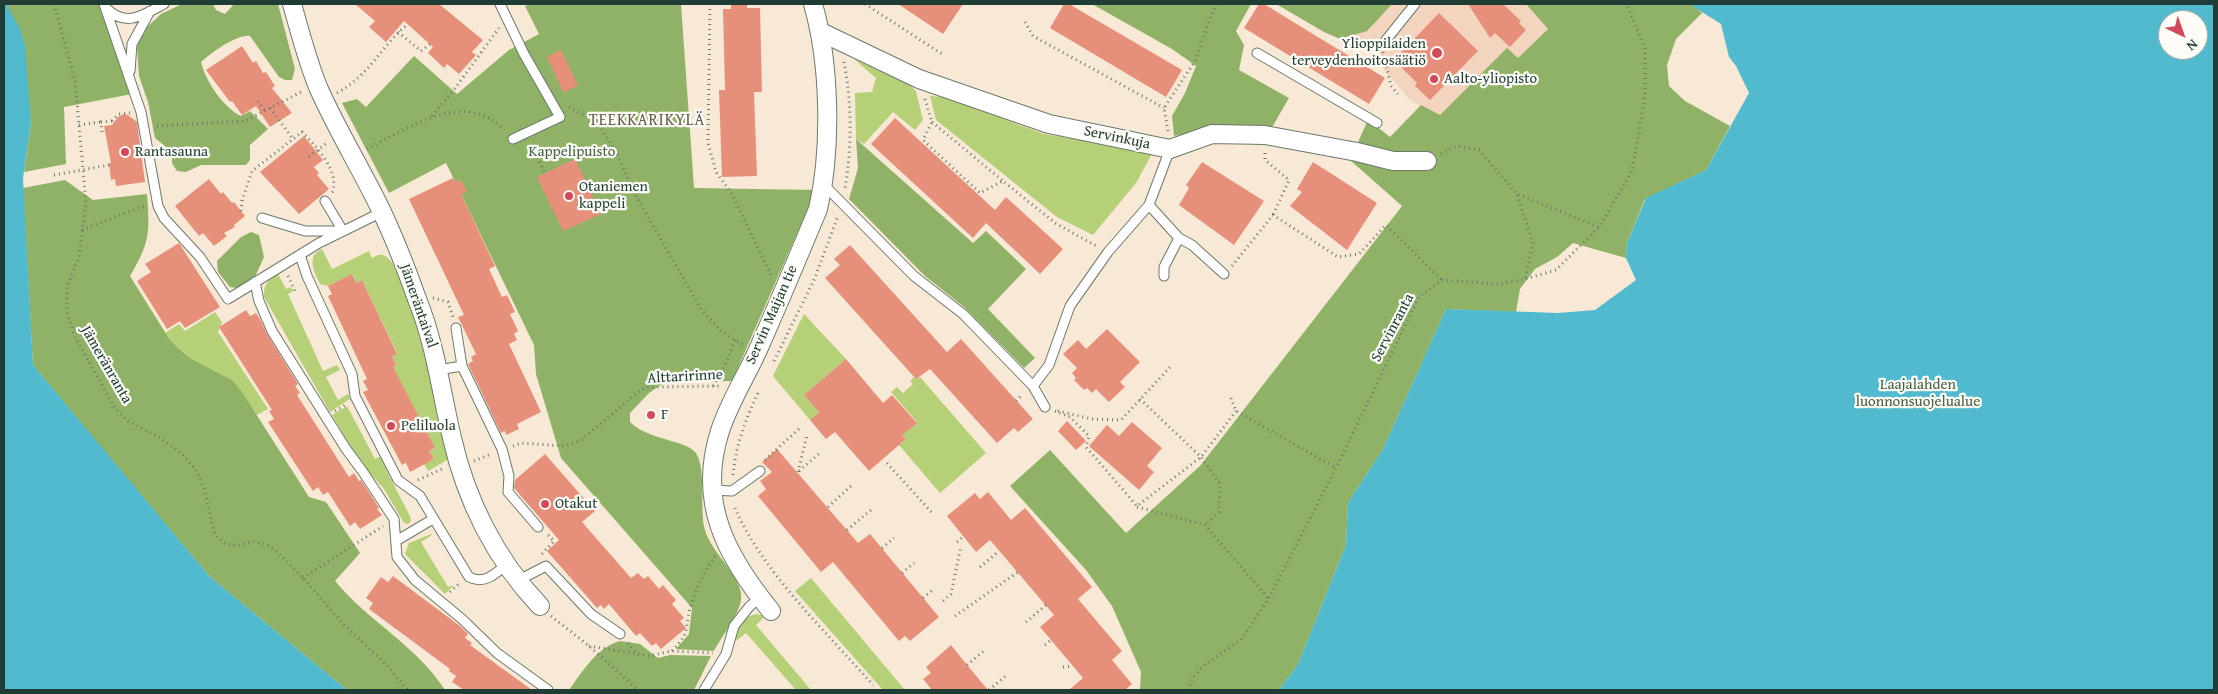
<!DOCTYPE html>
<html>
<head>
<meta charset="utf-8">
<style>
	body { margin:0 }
	#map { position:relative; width:2218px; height:694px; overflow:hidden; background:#f7e9d5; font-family:"Gentium Book Plus",serif }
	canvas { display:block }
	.frame { position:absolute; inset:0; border:5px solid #1f3d34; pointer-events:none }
	.north { position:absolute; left:2158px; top:10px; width:50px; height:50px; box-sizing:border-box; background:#fdfcf7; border:1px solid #a4b0a9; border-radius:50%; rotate:138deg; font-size:14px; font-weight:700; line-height:20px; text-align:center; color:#1f3d34 }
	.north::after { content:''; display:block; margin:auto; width:18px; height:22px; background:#d1495b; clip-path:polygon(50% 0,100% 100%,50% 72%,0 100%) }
</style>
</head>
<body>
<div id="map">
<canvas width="2218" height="694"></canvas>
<div class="frame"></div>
<div class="north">N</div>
</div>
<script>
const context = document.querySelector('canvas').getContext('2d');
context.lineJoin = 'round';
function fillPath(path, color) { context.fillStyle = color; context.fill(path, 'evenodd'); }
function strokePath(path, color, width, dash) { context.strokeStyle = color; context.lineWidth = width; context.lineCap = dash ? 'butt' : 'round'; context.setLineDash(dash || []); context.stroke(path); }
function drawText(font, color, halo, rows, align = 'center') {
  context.font = font + ' "Gentium Book Plus",serif'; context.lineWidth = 4.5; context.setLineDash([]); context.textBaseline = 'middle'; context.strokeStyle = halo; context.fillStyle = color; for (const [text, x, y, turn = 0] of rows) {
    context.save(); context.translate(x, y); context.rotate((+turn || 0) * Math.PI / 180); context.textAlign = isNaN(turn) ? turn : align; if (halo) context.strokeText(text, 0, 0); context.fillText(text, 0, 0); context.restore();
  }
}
fillPath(new Path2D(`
	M1335 4H1526L1548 29 1518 58 1507 49 1440 115 1410 100 1345 24Z`), '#f3d4be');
fillPath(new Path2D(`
	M854 59 910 85 916 91 923 120 915 130 893 112 864 144 856 139 855 93 872 92 876 78Z
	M930 96 944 97 1044 134 1153 152 1136 183 1093 235 1057 217 936 120Z
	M322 249 332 269 369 251 372 258C376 256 379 254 383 255 411 263 439 428 449 459L428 471 424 464 434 459 429 451 435 448 387 370 396 366 392 356 397 353 362 280 356 283 352 274 328 286 320 284C314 272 306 256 322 249Z
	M278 274 286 289 291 287 293 291 288 294 323 371 337 365 340 370 326 377 338 400 348 394 350 399 330 412 264 297C263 286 268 279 278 274Z
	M215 312 222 322 218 332 268 409 257 415 232 380 190 358 178 348 165 333 179 324 185 331Z
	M804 314 846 359 804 395 819 412 810 420 773 376Z
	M914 377 916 379 920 377 986 453 940 493 899 445 906 439 902 435 917 422 891 392 897 387 903 393 913 384 910 381Z
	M347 406 375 459 381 456 387 472 410 516 411 521 408 524 404 523 384 489 360 462 332 415Z
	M431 534 432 535 421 542 448 587 454 585 445 594 405 554 409 543Z
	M811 578 905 690H883L795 591Z
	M756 614 765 616 756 625 811 690H796L746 633 736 641C735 628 743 617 756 614Z`), '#b5d076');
fillPath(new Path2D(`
	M6 4H99L132 94 64 107 66 164 24 172 31 123Z
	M182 4H213L216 10 225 14 234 4H278L295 69 292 80H285L279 77 250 36C237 34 211 53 201 62 206 82 223 107 241 116L250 111 268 129 250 145V160L246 165H201L186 172 177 171 172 163V152L155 138 148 102 139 76 137 46 146 28 161 14Z
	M531 4H681L694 188 816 190 732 381 665 382 649 393 630 413V422C648 440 685 440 695 452 707 466 699 510 705 530 711 553 745 579 741 600 739 615 721 637 714 651L676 649 689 634 692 608 561 458 536 374 534 345 446 163 389 193 342 103 357 99 366 107 414 56 457 94 509 50 539 34 525 6Z
	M1092 4H1251L1236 31 1244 45 1239 70 1289 98 1271 129 1224 125 1174 136 1172 116 1185 93 1196 66 1172 49Z
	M1276 4H1392L1367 31 1340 39 1324 32Z
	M1526 4H1692L1702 13 1676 39 1667 65 1669 86 1685 101 1730 126 1706 170 1645 199 1627 243 1626 258 1573 243 1557 257 1535 269 1520 289 1516 312 1446 309 1383 449 1348 503 1346 545 1298 664 1279 690H1140L1141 672 1112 606 1086 570 1010 486 1050 450 1126 533 1200 466 1402 206 1350 160 1367 122 1375 125 1390 137 1421 105 1440 115 1507 48 1518 58 1548 29Z
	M856 139 973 243 986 231 1026 269 988 309 1035 358 1024 368 964 307 925 276 849 199 858 168Z
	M65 180 93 200 147 194C150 233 150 242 130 276L168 337 178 348 190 358 232 380 242 392 309 497 326 502 360 553 335 581C368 621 417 646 445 690H347L210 577 89 433 33 365 23 188Z
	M251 232 259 235 264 257 255 277 236 288 230 287 218 272 217 261 241 237Z
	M620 641 640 644 658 658 670 655 711 656 694 690H569C583 671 596 648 620 641Z`), '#90b267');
fillPath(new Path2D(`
	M4 4H6L20 29 25 46 31 123 23 178 33 365 210 577 347 690H4Z
	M1692 4H2214V690H1279L1298 664 1346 545 1348 503 1383 449 1446 309 1558 313 1595 310 1636 280 1626 258 1627 243 1646 198 1706 170 1749 93 1736 66 1729 57 1721 24 1694 7ZM2168 20H2198V50H2168Z`), '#51bace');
fillPath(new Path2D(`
	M355 4H439L483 40 472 52 476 55 459 74 447 64 444 68 428 53 433 47 404 21 386 42 369 27 375 21Z
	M731 4H747V8H760L762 92H754L757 176 722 177 719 90H725L723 9H731Z
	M898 4H963L943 34Z
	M1064 4H1069L1182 70 1166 97 1050 28Z
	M1259 4H1264L1385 78 1369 104 1244 28Z
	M1468 4H1503L1521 21 1519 23 1526 30 1510 47 1495 33 1490 38Z
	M1439 13 1478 51 1430 100 1415 86 1417 83 1394 60Z
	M242 46 253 63 256 61 263 73 266 72 275 86 272 88 292 113 270 127 256 106 242 115 232 101 230 102 206 70Z
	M561 50 578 86 563 92 547 57Z
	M124 114 128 115 137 122 145 182 116 186 115 179 111 180 109 163H111L104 126 112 125 118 117Z
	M895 118 995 210 1006 197 1063 249 1040 274 986 223 973 238 871 144Z
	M304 136 323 160 314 167 319 173 317 175 329 189 299 214 260 172Z
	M575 159 601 214 563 231 537 177Z
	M1202 162 1264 201 1234 245 1179 205 1189 188 1186 185Z
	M1313 162 1377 203 1347 250 1290 206 1302 192 1297 189Z
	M453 178 455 182 461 180 467 192 461 194 495 266 489 269 502 297 507 295 515 312 510 314 518 331 514 334 517 340 509 344 541 412 517 424 519 429 506 435 505 431 501 433 468 364 473 361 471 357 476 354 458 317 464 315 409 199Z
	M209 179 221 194 223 192 232 203 234 202 245 216 234 225 235 227 224 233 227 236 214 246 203 233 199 236 175 206Z
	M179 243 220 307 185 328 180 321 167 329 137 281 151 272 145 264Z
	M850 245 947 352 961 339 1033 419 1018 432 1014 428 997 443 930 369 916 379 825 278 840 265 834 259Z
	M352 274 356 283 362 280 397 354 392 356 396 366 393 367 435 448 429 451 434 459 410 472 406 463 402 465 363 392 368 390 363 381 367 379 328 296 332 294 328 286Z
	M246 310 250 316 256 313 260 319 267 334 298 384 295 386 300 393 297 395 349 477 354 473 359 481 361 480 379 508 377 509 382 515 360 529 355 522 350 526 328 492 323 495 318 487 313 491 268 422 274 419 269 411 272 410 219 327Z
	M1107 329 1140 362 1120 382 1125 387 1109 402 1096 389 1092 393 1087 388 1084 390 1074 380 1076 378 1072 373 1077 368 1063 354 1078 340 1086 349Z
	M846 359 883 403 892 395 917 423 902 435 906 439 869 471 835 432 826 439 810 420 819 412 804 395Z
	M1067 421 1086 441 1076 450 1058 431Z
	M1132 422 1162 448 1147 466 1154 472 1139 490 1089 446 1107 425 1119 436Z
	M777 449 858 543 870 534 939 617 910 641 905 636 899 641 833 562 821 572 758 496 766 489 760 481 772 472 762 462Z
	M545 454 595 511 582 522 625 571 631 578 638 573 644 579 648 576 659 589 663 585 676 600 672 604 684 618 680 621 686 628 661 649 656 643 652 646 640 633 636 636 609 604 604 609 601 605 597 608 547 551 559 540 514 488 515 480Z
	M988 492 1011 520 1025 508 1092 587 1078 599 1122 651 1112 660 1132 684 1125 690H1069L1083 678 1040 627 1054 615 990 540 976 552 947 516 975 493 980 499Z
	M393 576 460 626 468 634 465 638 472 643 470 645 532 690H464L452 682 456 676 449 671 450 669 369 609 373 603 366 598 381 577 388 582Z
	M951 645 967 665 988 690H932L923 679 931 673 926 667Z`), '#e6907c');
const service = new Path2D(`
	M104 4 141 112 158 206 164 218 200 257 228 299 319 243 382 212
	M500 4 524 54 560 117 513 139
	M106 8C126 28 143 15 164 4
	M1386 40 1415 4
	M1257 53 1377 123
	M130 71 132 44 150 11
	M824 185 914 276 963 314 1033 386 1045 407
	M325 201 343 231
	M1149 205 1179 238 1192 245 1224 274
	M262 218 305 231H340
	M300 255 307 276 352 374 355 396 398 480 420 496 469 577C484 585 495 574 506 565
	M1164 276V267L1179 238
	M255 282 259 301 272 331 346 449 363 472 394 519 397 557 415 580 462 619 497 653 548 690
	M462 366 502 449 509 476 508 492 538 527
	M438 370 462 366 456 328
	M1033 386 1049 365 1070 306 1108 252 1149 205 1170 149
	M711 490 732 491 760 471
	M396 541 433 519
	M517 581 546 566 591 614 620 634
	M704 690 726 654 734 626 749 607 760 597`);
const minor = new Path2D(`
	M292 4C300 32 307 60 318 87 336 128 360 167 380 208 394 237 406 268 417 299 435 343 441 391 452 438 466 500 496 560 540 606
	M821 32 919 79 1049 124 1170 149 1212 134 1265 135 1357 152 1393 161H1427
	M771 611C726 556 697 502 720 431 729 403 745 378 757 352 778 305 798 257 818 209 832 149 830 63 813 4`);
strokePath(service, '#6b796c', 11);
strokePath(minor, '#6b796c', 20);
strokePath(new Path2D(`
	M54 4 75 81 86 203 79 257 67 286V312L75 337 115 408 128 421 160 438 182 454 196 470 204 489 215 535 225 543 232 546 254 542 266 544 275 550 303 578 346 627 383 661 408 690
	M710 4 708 143 716 172 732 194 772 277
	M865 4 942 54
	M1025 22 1033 36 1164 108
	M398 32 421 51 430 44
	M1383 52 1391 86 1398 94
	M844 62C852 103 852 147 845 188
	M337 93C371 74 380 47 408 24
	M925 99 932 122 923 140 980 193 1003 181 1055 223 1098 247
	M258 101 265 111
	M569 107 597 122 616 152 636 196 701 309 721 331 743 345
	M270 108 293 139
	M432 116 456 87 499 28
	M112 121 119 114 130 113
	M932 122 1003 181
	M79 125 101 122
	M157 126 245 121 303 91
	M1168 131 1164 108 1195 61 1211 16 1217 4
	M102 132 101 122 112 121V125
	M528 146 532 148 545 173
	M367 149C406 129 466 88 504 130
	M1265 153V160L1289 180 1273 215
	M1441 154 1457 146 1479 150 1517 194 1599 227
	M309 157 328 142
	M54 175 109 165
	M1517 195 1533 243 1525 279
	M241 211 242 201 252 171 302 132C315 145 341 172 332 193
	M82 230 146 205
	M1232 266 1273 215 1338 257 1359 254 1386 225 1442 280
	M288 276 295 291
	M433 298 448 302 453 317
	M774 361 814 280 838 216
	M713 386 726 363 735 340
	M1231 398 1236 411 1336 468
	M1140 399 1201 457 1220 484 1219 512 1205 525
	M1016 401 1023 394
	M335 411 347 404
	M1055 411 1070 417 1089 436 1086 447 1137 506 1201 457 1236 411
	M1058 411 1092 419 1121 420 1172 365
	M513 446 521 443 564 446 580 441 642 389 651 387 721 386
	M765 460 800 428
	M474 461 491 454
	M887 463 933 514
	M799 471 821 452
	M798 472 807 435
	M733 475C736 444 746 418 759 391
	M418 480 444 468
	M828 507 851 486
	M1137 507 1205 525 1268 598
	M735 508C761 570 828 634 873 685
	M847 530 871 510
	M957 542 964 536
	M882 548 894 538
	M542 554 554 541 546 533
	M980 567 999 551
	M902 573 914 563
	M303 578 383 526
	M450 592 460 583
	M923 598 934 589
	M943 601 951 594 961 546
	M551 616 589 646 638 690
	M955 616 1018 572
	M1026 622 1046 605
	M628 643 638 655
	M1045 645 1051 640
	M589 646 650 656 671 651 713 653
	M672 651C692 632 684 625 692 602 697 586 705 571 715 556
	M967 665 985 650
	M1063 667 1073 666
	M989 690 1007 675
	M1188 690 1192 679 1203 666 1241 640 1269 598 1336 468 1419 297 1442 280 1498 284 1525 279 1556 270 1599 227 1632 171 1645 97V47L1626 4`), '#6b796c', 3, [1, 4]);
strokePath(service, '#fff', 9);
strokePath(minor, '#fff', 18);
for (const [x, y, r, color] of [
	[1437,53,6,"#d1495b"],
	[1434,79,5,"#d1495b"],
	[125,152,5,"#d1495b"],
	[569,196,5,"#d1495b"],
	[651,415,5,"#d1495b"],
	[391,426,5,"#d1495b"],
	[545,504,5,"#d1495b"]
]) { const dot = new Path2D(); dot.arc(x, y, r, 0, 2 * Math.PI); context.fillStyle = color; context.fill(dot); strokePath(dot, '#fdfcf7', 2); }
drawText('15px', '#1f3d34', '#fdfcf7', [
	["Ylioppilaiden",1426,44,"right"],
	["terveydenhoitosäätiö",1426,61,"right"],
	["Aalto-yliopisto",1444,79],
	["Rantasauna",135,152],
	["Otaniemen",579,187],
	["kappeli",579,204],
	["F",661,415],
	["Peliluola",401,426],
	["Otakut",555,504]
], 'left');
drawText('15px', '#1f3d34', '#fdfcf7', [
	["Servinkuja",1117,138,12],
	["Jämeräntaival",418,306,71],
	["Servin Maijan tie",772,315,-66],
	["Servinranta",1393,328,-62],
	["Jämeränranta",106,365,60],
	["Alttaririnne",685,377,-3]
]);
drawText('15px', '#446244', '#fdfcf7', [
	["Kappelipuisto",572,152],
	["Laajalahden",1918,385],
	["luonnonsuojelualue",1918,402]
]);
context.letterSpacing = '1px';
drawText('16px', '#655a4d', '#fdfcf7', [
	["TEEKKARIKYLÄ",647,121]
]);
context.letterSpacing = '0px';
</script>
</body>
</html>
